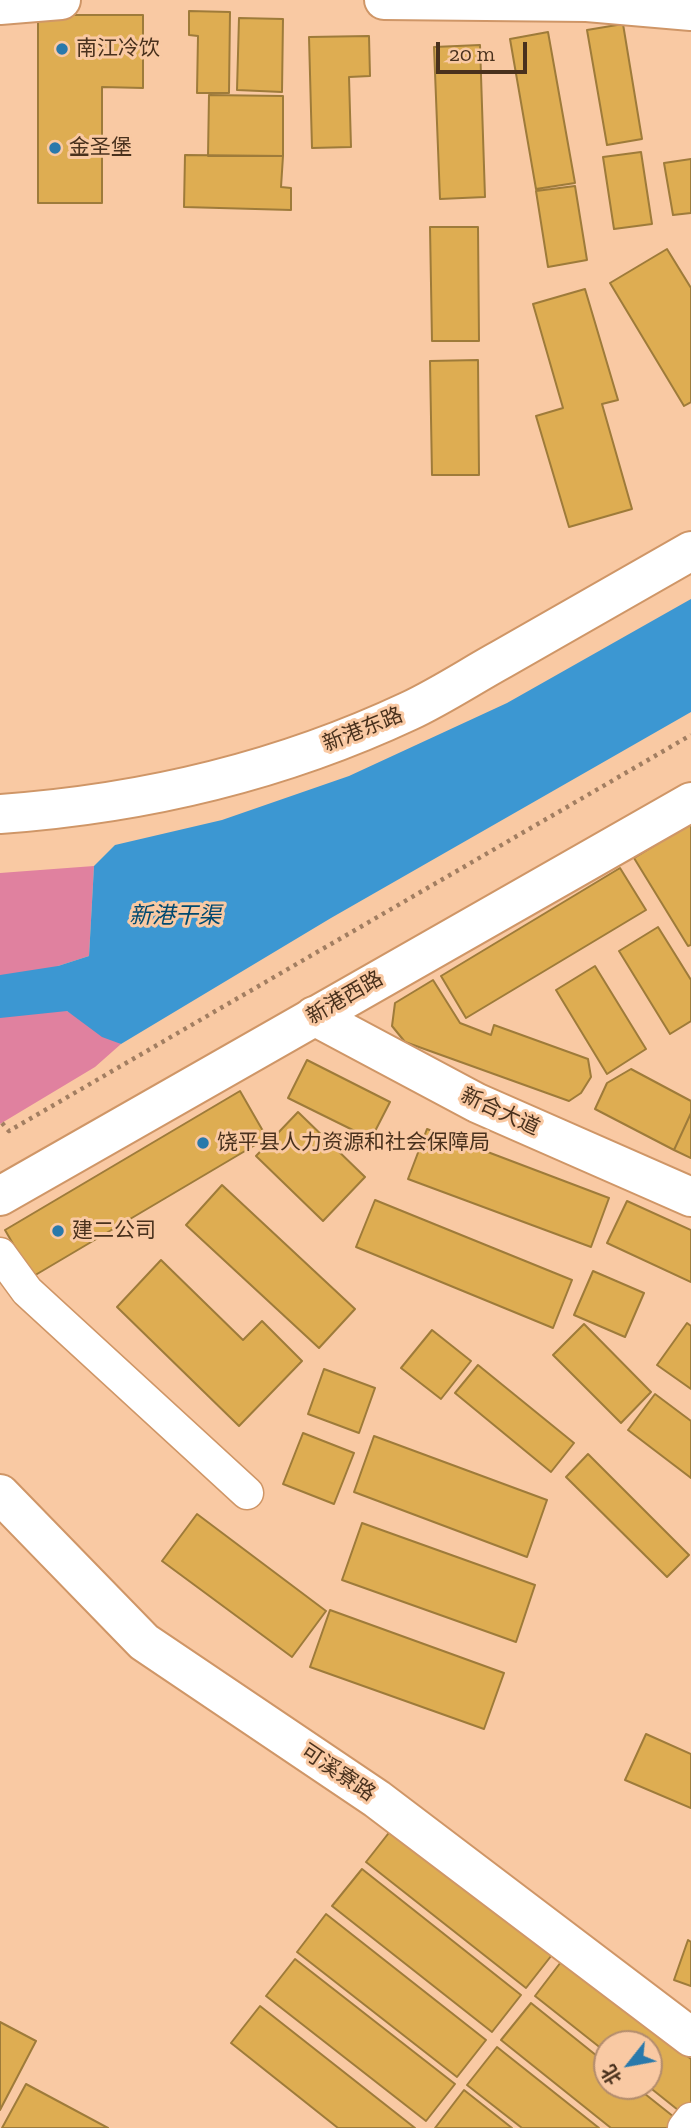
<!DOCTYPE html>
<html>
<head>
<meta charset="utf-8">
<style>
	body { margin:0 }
	#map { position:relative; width:691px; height:2128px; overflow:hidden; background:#f9c9a3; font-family:"Zilla Slab","Noto Sans SC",serif }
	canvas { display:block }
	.north { position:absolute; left:593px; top:2030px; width:70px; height:70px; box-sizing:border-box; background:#f9c9a3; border:2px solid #b38c6d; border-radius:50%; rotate:239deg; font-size:19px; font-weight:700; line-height:28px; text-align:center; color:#49311d }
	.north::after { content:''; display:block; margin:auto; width:24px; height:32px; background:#2979ab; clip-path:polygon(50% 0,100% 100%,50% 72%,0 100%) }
	.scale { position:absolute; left:436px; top:42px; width:91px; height:32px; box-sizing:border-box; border:4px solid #49311d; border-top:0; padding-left:9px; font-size:21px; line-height:24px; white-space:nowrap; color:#49311d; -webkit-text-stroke:5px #f9c9a3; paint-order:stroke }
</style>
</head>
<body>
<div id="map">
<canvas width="691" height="2128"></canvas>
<div class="north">北</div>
<div class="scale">20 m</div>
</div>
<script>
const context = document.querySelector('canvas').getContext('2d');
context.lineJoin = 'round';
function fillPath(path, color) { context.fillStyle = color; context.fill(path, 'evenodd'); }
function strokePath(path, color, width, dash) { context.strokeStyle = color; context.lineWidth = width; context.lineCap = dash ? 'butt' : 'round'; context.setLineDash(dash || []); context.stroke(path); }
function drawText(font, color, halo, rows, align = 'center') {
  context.font = font + ' "Zilla Slab","Noto Sans SC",serif'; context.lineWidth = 6; context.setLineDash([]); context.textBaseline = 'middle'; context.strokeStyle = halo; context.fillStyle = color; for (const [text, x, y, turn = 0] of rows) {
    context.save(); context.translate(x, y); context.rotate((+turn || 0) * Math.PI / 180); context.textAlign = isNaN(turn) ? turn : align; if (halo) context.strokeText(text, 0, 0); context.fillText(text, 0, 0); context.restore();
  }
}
fillPath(new Path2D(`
	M94 866 89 956 58 966 67 1011 121 1044 95 1067 0 1124V873Z`), '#e0819f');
fillPath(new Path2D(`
	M691 599V712L331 918 121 1044 102 1037 67 1011 0 1018V975L58 966 89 956 94 866 115 845 222 820 349 776 507 703Z`), '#3c97d2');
const building = new Path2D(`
	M189 11 230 12 229 93H197L198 36 189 35Z
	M38 15H143V88L102 87V203H38Z
	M239 18 283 19 282 92 237 90Z
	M623 24 642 139 607 145 587 30Z
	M548 32 575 183 536 189 510 39Z
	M369 36 370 76 349 77 351 147 312 148 309 37Z
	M480 45 485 197 440 199 434 47Z
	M209 95 283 96V156H208Z
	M641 152 652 224 614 229 603 157Z
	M185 155 283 156 281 187 291 188V210L184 207Z
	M691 159V213L673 215 664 163Z
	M575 186 587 260 548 267 536 191Z
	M430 227H478L479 341H432Z
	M667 249 691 288V402L684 406 610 283Z
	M585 289 618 400 602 404 632 509 569 527 536 416 563 408 533 304Z
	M478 360 479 475H432L430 361Z
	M691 823V945L688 946 634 858Z
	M620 868 646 910 466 1018 441 976Z
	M658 927 691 980V1021L670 1034 619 951Z
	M595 966 646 1049 607 1074 556 990Z
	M433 980 460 1023 491 1035 494 1025 588 1059 591 1077 581 1093 569 1101 405 1042 392 1026 395 1003Z
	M307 1060 390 1102 371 1139 288 1098Z
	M631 1069 691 1101V1113L674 1150 595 1109 607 1083Z
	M240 1091 267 1138 32 1277 5 1230Z
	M298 1112 365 1177 323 1221 256 1156Z
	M691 1113V1158L674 1150Z
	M427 1129 609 1198 591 1247 408 1179Z
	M222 1185 355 1309 319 1348 186 1225Z
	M375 1200 572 1280 553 1328 356 1247Z
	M627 1201 691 1230V1282L607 1243Z
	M161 1260 243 1340 262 1321 302 1361 239 1426 117 1307Z
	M593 1271 644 1293 625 1337 574 1315Z
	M687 1323 691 1326V1389L657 1365Z
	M584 1324 651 1392 621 1423 553 1355Z
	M432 1330 471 1361 441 1399 401 1368Z
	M478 1365 574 1443 551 1472 455 1393Z
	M324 1369 375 1388 359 1433 308 1414Z
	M655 1394 691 1421V1478L628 1430Z
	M303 1433 354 1453 334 1504 283 1484Z
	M374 1436 547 1500 527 1557 354 1492Z
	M588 1454 689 1555 667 1577 566 1477Z
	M197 1514 326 1611 292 1657 162 1561Z
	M362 1523 535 1585 516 1642 342 1580Z
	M330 1610 504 1673 484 1729 310 1667Z
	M646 1734 691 1754V1808L625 1780Z
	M395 1825 555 1951 526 1988 366 1862Z
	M362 1869 521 1995 492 2032 332 1906Z
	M326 1914 486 2040 457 2077 297 1952Z
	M688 1940 691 1942V1986L674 1980Z
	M564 1958 691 2059V2103L683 2114 648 2086 649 2044H607V2053L535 1996Z
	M295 1959 455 2084 426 2121 266 1996Z
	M531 2003 607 2064V2086H635L679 2121 673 2128H611L501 2040Z
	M260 2006 415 2128H338L231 2043Z
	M0 2022 36 2041 0 2110Z
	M497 2047 599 2128H522L467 2085Z
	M26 2084 108 2128H2Z
	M464 2090 512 2128H435Z`);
fillPath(building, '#dead52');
strokePath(building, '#9e7b3a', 2);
const minor = new Path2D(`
	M0 1254 27 1291 247 1493
	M684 2128 691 2119`);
const tertiary = new Path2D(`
	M384 0 587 2 691 11
	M0 5 61 0
	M0 1494 144 1642 377 1799 691 2037`);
const secondary = new Path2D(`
	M0 814C141 804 281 771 409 711 441 696 471 676 502 659 565 623 628 587 691 551
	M314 1016 477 1103 691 1197`);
const primary = new Path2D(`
	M0 1196 691 802`);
strokePath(minor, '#cf9667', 35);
strokePath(tertiary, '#cf9667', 42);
strokePath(secondary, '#cf9667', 42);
strokePath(primary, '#cf9667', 42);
strokePath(new Path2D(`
	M2 1123 9 1131 691 735`), '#a27e61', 4.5, [3.5, 5]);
strokePath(minor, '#fff', 32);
strokePath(tertiary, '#fff', 38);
strokePath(secondary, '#fff', 38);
strokePath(primary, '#fff', 38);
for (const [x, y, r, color] of [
	[62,49,7,"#2979ab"],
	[55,148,7,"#2979ab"],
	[203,1143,7,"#2979ab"],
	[58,1231,7,"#2979ab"]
]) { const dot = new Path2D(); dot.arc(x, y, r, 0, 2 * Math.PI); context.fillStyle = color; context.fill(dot); strokePath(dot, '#f9c9a3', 2.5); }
drawText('21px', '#49311d', '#f9c9a3', [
	["南江冷饮",76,49],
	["金圣堡",69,148],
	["饶平县人力资源和社会保障局",217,1143],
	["建二公司",72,1231]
], 'left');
drawText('21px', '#49311d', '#f9c9a3', [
	["新港东路",363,730,-22],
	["新港西路",345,998,-30],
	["新合大道",500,1112,25],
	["可溪寮路",338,1773,34]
]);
drawText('italic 23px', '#004970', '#f9c9a3', [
	["新港干渠",175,916]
]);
</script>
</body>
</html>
